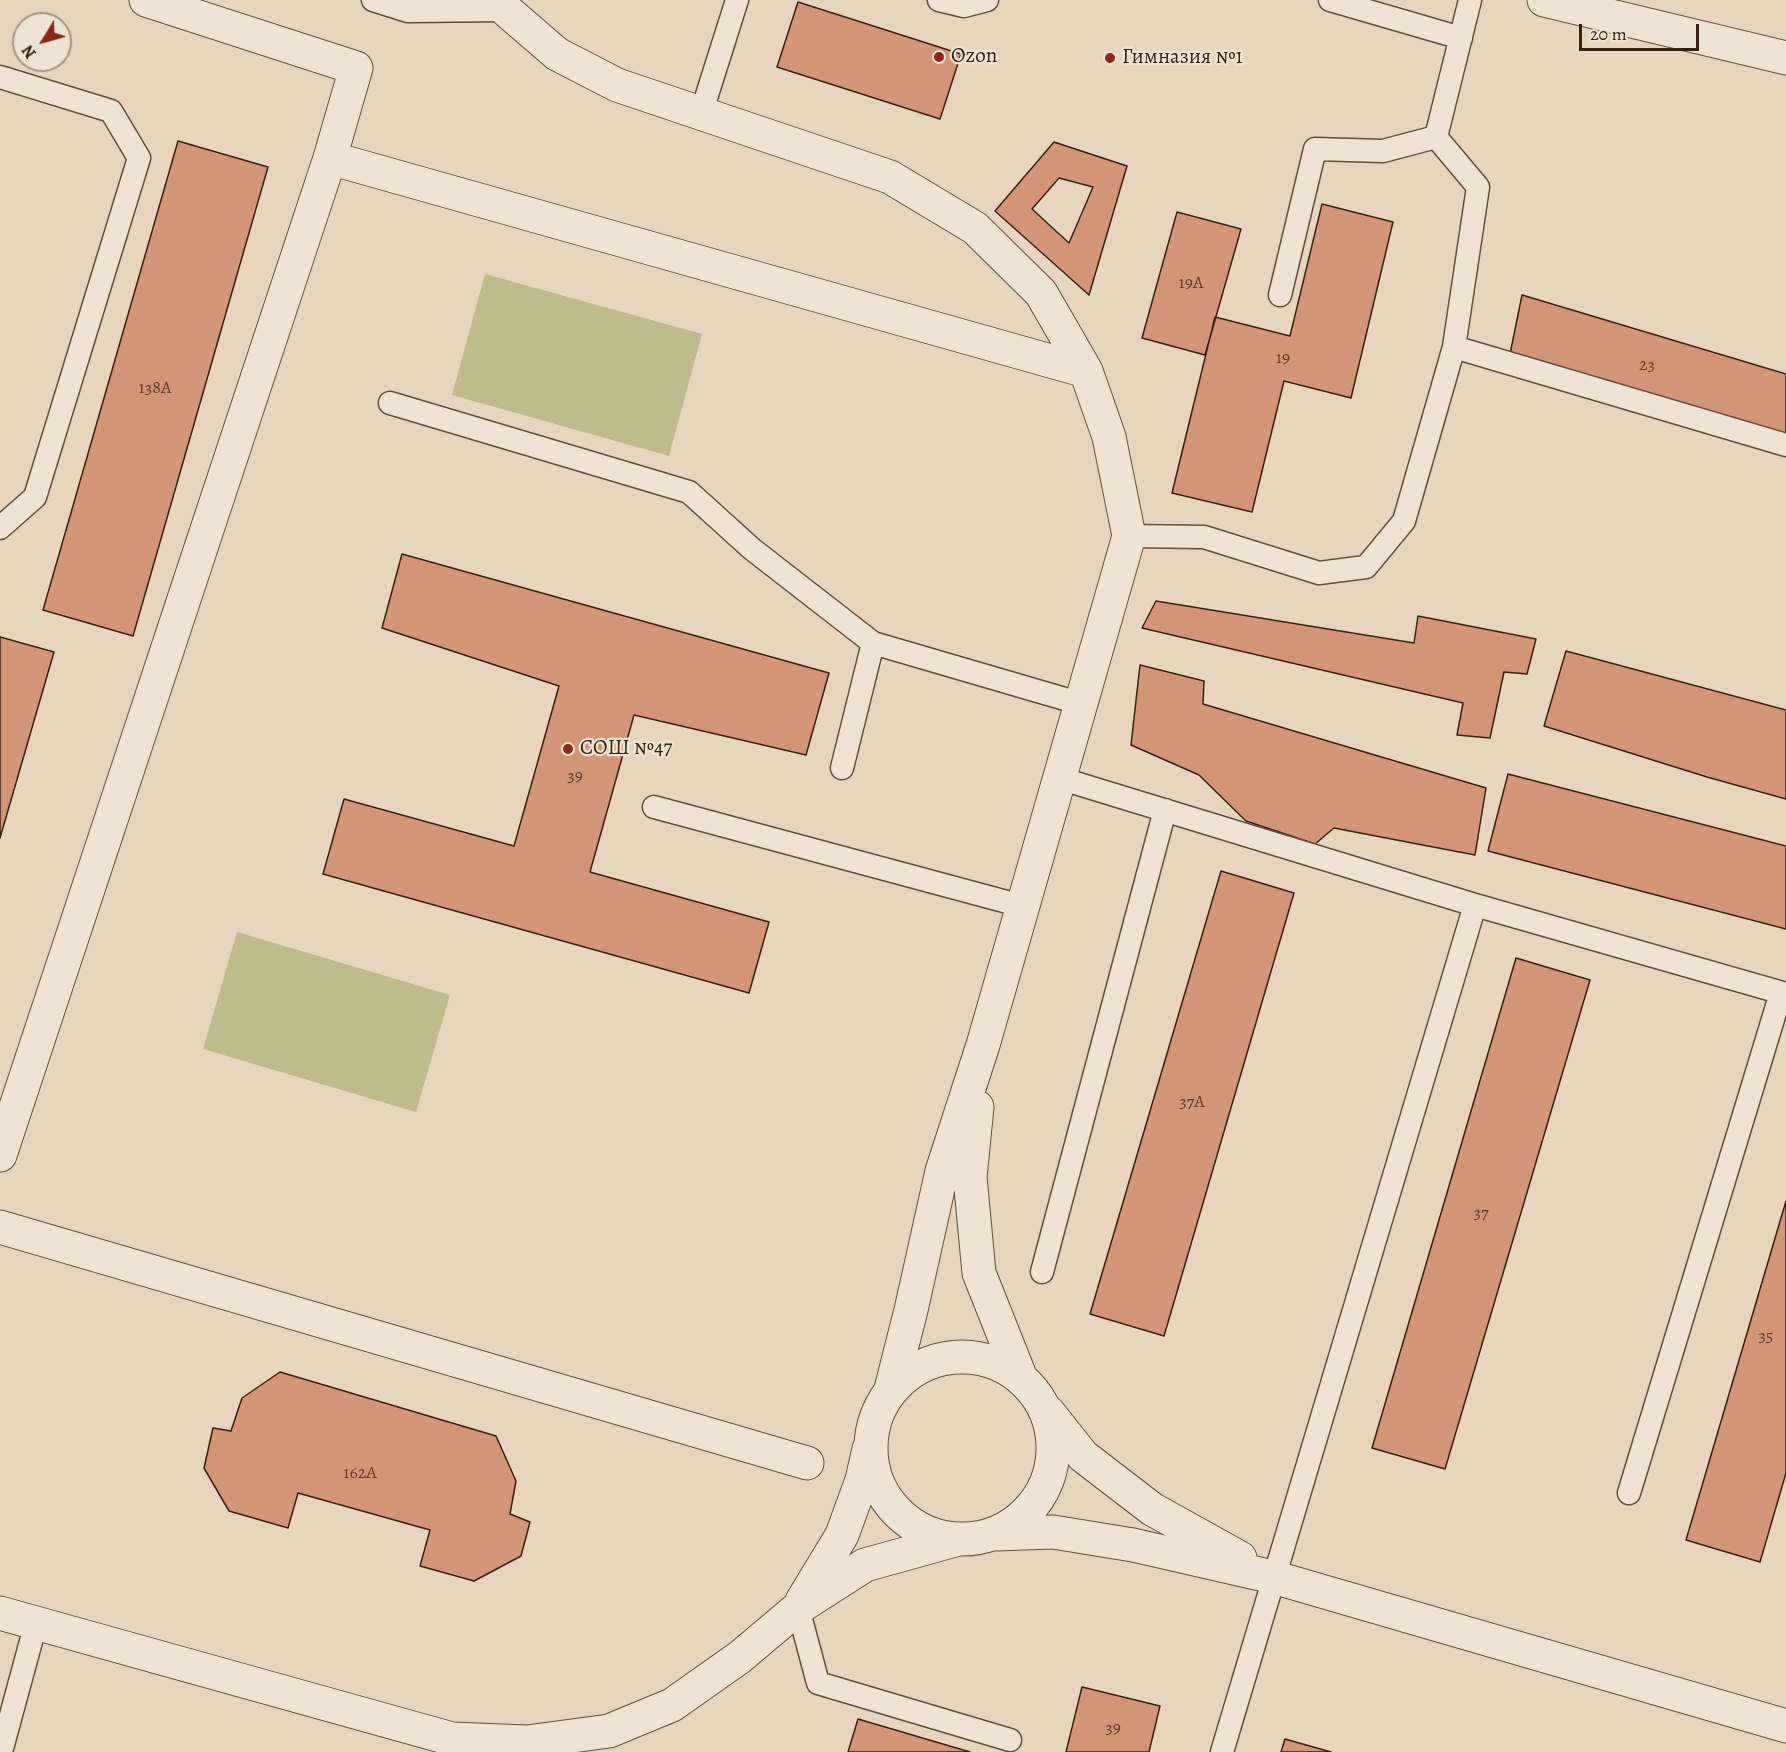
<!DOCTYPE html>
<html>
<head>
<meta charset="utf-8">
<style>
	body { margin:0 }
	#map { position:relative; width:1786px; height:1752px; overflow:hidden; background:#e7d6bd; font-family:Alegreya,serif }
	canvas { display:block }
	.north { position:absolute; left:12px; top:12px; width:60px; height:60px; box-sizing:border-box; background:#efe4d4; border:2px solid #a69686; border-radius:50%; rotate:233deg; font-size:16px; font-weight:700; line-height:24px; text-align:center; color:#392111 }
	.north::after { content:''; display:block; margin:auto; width:21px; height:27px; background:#8f2418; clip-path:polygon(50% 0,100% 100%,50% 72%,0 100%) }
	.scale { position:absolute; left:1579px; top:24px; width:120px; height:27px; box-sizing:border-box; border:3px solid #392111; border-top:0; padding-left:8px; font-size:18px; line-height:21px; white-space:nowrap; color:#392111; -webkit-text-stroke:4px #efe4d4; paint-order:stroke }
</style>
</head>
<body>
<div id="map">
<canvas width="1786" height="1752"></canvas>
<div class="north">N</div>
<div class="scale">20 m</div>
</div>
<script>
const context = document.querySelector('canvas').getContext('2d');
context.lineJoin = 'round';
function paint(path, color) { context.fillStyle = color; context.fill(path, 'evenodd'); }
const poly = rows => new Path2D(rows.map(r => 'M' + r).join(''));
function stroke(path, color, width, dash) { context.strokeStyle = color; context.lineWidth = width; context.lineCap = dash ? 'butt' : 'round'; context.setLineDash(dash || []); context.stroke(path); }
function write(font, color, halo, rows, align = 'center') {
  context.font = font + ' Alegreya,serif'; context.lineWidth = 4.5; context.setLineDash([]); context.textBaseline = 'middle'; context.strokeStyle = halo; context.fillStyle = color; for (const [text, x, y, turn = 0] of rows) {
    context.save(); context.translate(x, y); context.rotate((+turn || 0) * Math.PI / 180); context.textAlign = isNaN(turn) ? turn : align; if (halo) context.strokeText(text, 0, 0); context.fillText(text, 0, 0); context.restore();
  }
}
paint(poly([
	[485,274,702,334,669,456,452,395],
	[237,932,450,995,416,1112,203,1049]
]), '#bebb8c');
const building = poly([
	[798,2,961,54,940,119,777,67,798,2],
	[178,141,268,167,133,636,43,610,178,141],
	[1054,142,1127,166,1089,295,995,211,1054,142],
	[1059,178,1093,187,1069,243,1032,209,1059,178],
	[1322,204,1393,222,1351,398,1284,381,1252,512,1172,493,1215,317,1290,336,1322,204],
	[1177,212,1241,229,1205,355,1142,338,1177,212],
	[1522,295,1786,374,1786,443,1509,359,1522,295],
	[402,554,829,673,806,755,634,715,590,872,769,922,749,993,323,874,344,799,514,846,559,686,382,628,402,554],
	[1156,601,1414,643,1418,616,1536,639,1527,674,1504,672,1490,738,1457,735,1463,703,1142,628,1156,601],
	[0,637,54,652,0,838,0,637],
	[1566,651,1786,710,1786,799,1707,777,1544,726,1566,651],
	[1140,665,1204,681,1203,704,1486,788,1475,855,1334,828,1315,844,1246,821,1199,775,1131,745,1140,665],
	[1508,774,1786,846,1786,929,1488,851,1508,774],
	[1221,871,1294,893,1164,1336,1090,1314,1221,871],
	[1516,958,1590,980,1445,1469,1372,1448,1516,958],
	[1786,1201,1786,1473,1760,1562,1686,1540,1786,1201],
	[280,1372,496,1436,516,1481,510,1514,530,1522,521,1556,474,1581,420,1566,430,1530,298,1493,288,1528,229,1511,204,1468,213,1428,231,1431,242,1398,280,1372],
	[1082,1687,1160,1706,1149,1752,1066,1752,1082,1687],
	[858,1719,970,1752,848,1752,858,1719],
	[1285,1739,1331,1752,1281,1752,1285,1739]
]);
paint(building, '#d39578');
stroke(building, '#392111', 1.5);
const lane = poly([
	[373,0,408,11,506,10],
	[939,0,964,6,987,0],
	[1330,0,1461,38],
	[0,77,111,111,139,158,35,497,0,528],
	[701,114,737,0],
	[1280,295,1315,149,1383,151,1436,137],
	[1454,347,1786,445],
	[390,403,689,492,752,549,873,643],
	[1129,536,1204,537,1319,573,1366,567,1404,521,1454,347,1478,187,1436,137,1470,0],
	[842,768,873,643,1082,704],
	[1059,778,1475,905,1786,994],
	[654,807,1022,906],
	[1042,1272,1165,810],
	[1629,1493,1781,993],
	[798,1608,818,1683,1010,1740],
	[1,1752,36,1623],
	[1222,1752,1475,905]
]);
const street = poly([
	[501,0,506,10,557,54,617,85,890,177,975,228,1041,293,1086,371,1109,437,1129,536,983,1045,942,1171,911,1310,891,1389],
	[1544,0,1786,58],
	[330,158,1086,371],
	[977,1107,970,1177,979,1273,1020,1376],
	[0,1155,330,158,356,68,146,0],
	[0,1227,807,1463],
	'871 1448a91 91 0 1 1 182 0a91 91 0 1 1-182 0Z',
	[1049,1413,1083,1456,1152,1509,1240,1558],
	[996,1534,1053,1532,1133,1545,1273,1577,1786,1726],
	[802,1601,842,1535,862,1480,869,1449],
	[0,1613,452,1739,527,1742,609,1731,672,1705,740,1657,798,1608,865,1565,955,1540]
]);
stroke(lane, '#644e3c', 25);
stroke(street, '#644e3c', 35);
stroke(lane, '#efe4d4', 22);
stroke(street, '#efe4d4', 33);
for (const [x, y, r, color] of [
	[939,57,6,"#8f2418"],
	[1110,58,6,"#8f2418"],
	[568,749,6,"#8f2418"]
]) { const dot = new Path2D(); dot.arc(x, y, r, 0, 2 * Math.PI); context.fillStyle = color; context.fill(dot); stroke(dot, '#efe4d4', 2); }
write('18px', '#603e2b', null, [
	["19А",1191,284],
	["19",1283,359],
	["23",1647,366],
	["138А",155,389],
	["39",575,777],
	["37А",1192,1103],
	["37",1481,1214],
	["35",1766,1337],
	["162А",360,1474],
	["39",1113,1729]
]);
write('21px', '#392111', '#efe4d4', [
	["Ozon",951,57],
	["Гимназия №1",1122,58],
	["СОШ №47",580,749]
], 'left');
</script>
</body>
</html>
